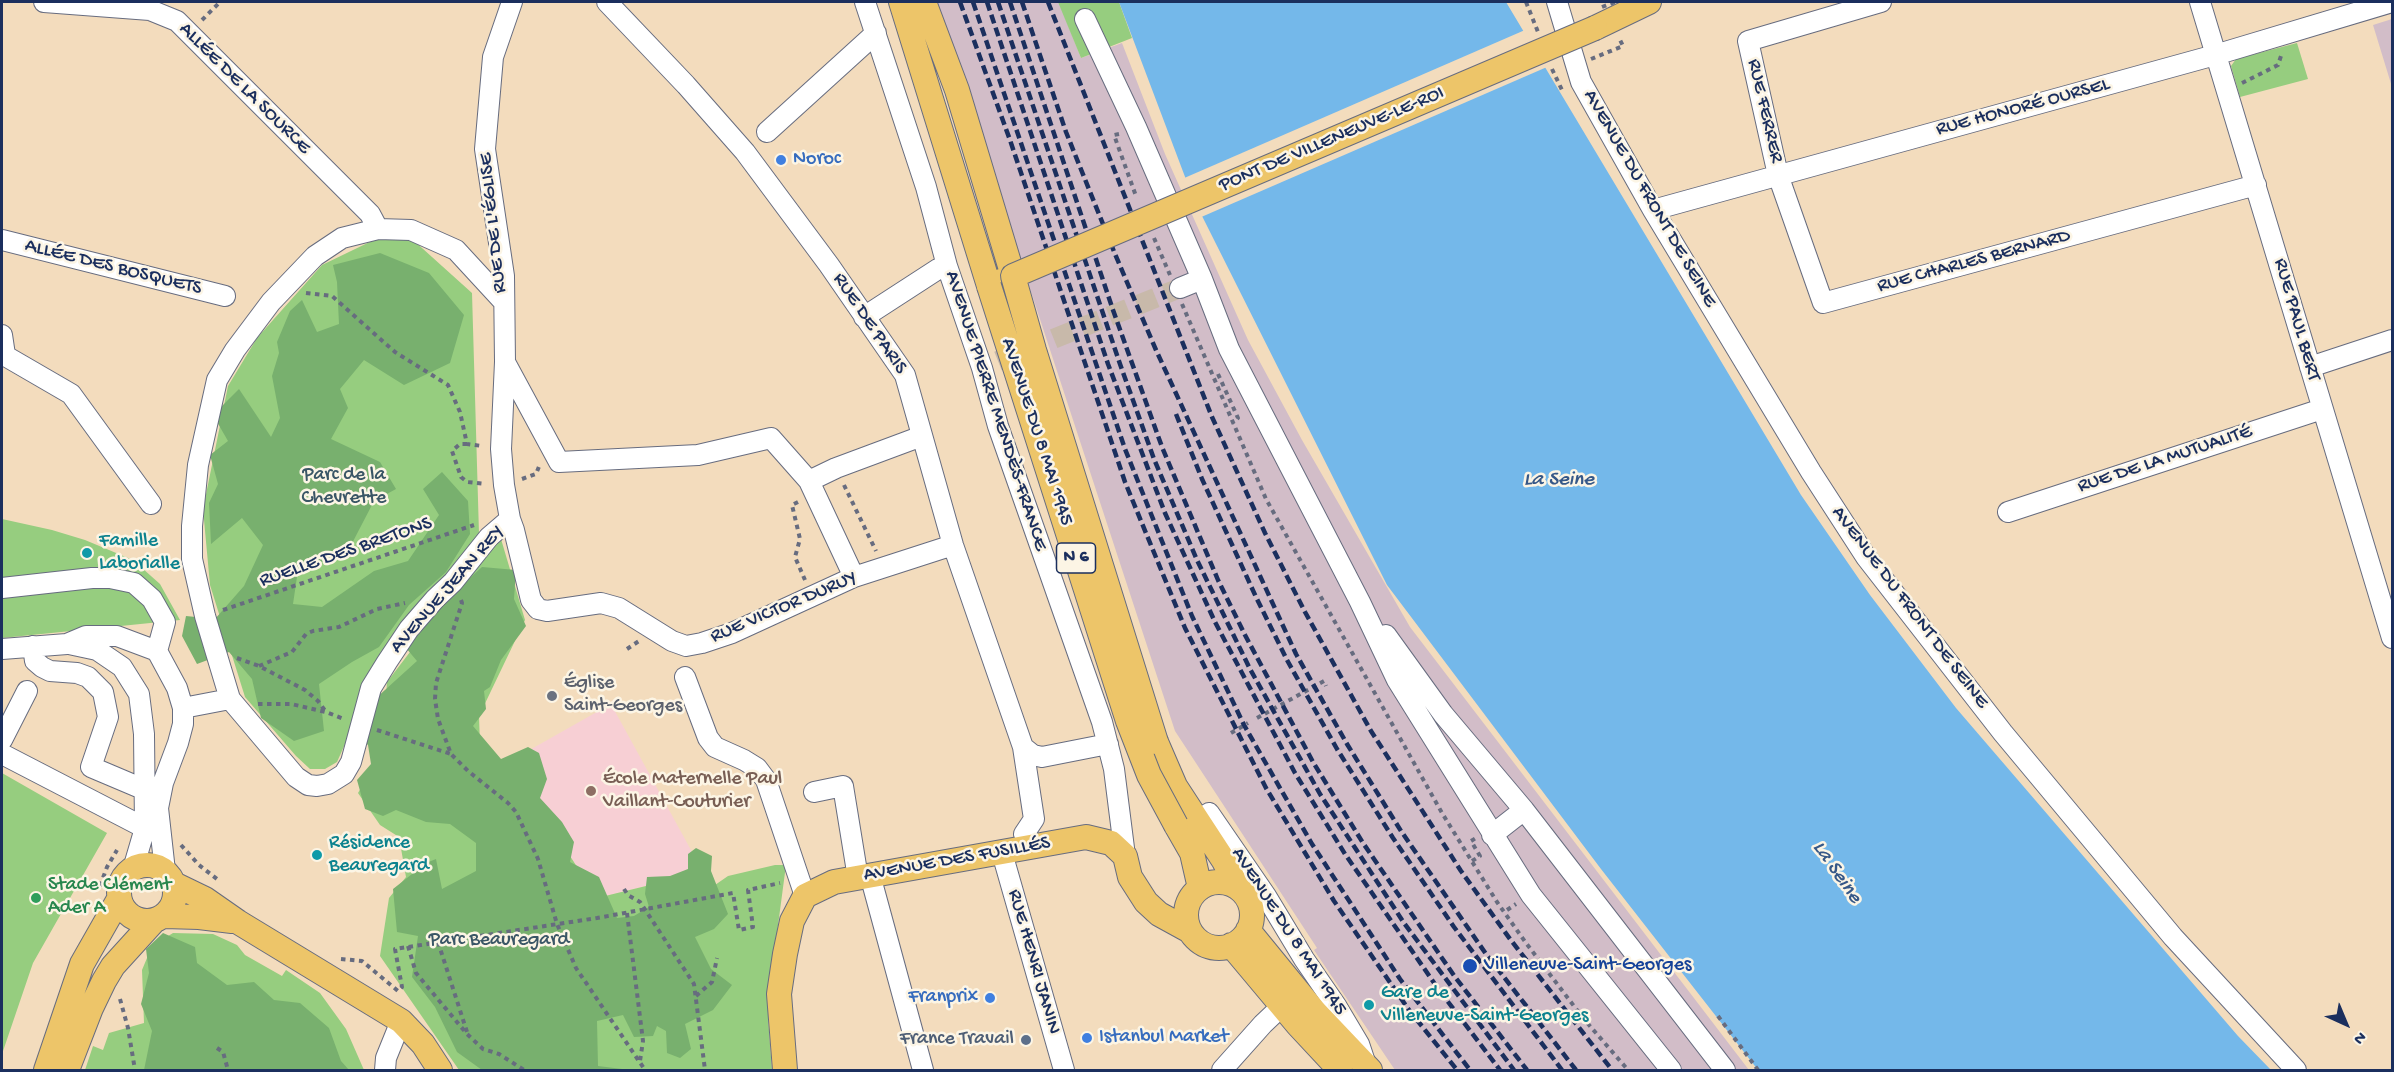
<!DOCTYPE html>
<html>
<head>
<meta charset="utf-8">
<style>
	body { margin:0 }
	#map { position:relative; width:2394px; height:1072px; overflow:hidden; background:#f3dcbd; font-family:"Gochi Hand",sans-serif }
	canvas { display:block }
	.frame { position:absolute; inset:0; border:3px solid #1b2f5e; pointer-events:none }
	.north { position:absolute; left:2316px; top:994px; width:60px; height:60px; -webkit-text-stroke:4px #fcf5e5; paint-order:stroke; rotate:136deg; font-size:16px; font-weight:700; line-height:24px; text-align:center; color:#1b2f5e }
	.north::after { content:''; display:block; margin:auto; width:21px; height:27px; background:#1b2f5e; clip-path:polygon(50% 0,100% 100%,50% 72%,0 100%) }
</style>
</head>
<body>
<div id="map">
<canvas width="2394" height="1072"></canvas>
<div class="frame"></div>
<div class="north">N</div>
</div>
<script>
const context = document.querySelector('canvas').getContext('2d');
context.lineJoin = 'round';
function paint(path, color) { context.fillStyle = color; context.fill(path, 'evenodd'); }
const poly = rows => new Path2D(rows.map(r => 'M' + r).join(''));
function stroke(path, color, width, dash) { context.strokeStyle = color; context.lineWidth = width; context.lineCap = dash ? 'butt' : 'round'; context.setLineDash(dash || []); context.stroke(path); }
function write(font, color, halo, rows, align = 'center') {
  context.font = font + ' "Gochi Hand",sans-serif'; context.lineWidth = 5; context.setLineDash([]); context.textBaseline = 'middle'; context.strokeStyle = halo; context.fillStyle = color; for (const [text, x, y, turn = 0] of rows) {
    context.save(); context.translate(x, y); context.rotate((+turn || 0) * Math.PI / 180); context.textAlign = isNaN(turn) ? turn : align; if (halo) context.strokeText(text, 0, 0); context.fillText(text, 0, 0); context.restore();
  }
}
paint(poly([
	[611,704,703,872,597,898,545,817,503,765]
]), '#f7cfd4');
paint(poly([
	[936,2,1059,2,1081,58,1122,43,1165,154,1248,340,1302,440,1410,627,1749,1070,1395,1070,1314,950,1317,948,1175,731],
	[2392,19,2392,87,2373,25]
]), '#d2bdc8');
paint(poly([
	[1058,2,1119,2,1132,38,1081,58],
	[2297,43,2308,79,2240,97,2231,66,2236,59],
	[380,237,412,239,472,293,479,534,349,735,337,762,325,769,310,769,296,756,245,697,210,585,203,509,228,386,257,338,322,265],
	[2,519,52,530,85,540,133,560,160,584,180,620,2,638],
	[501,539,525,620,479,716,480,745,545,817,597,898,703,872,715,885,728,876,775,865,786,865,775,948,768,1018,772,1070,459,1070,380,956,389,898,406,877,399,837,380,825,358,793,382,752,387,682,456,592],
	[2,773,107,833,33,963,2,1054],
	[173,933,213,934,237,945,245,955,282,976,286,970,320,993,346,1029,364,1070,85,1070,93,1046,103,1050,109,1033,144,1023,142,970,152,946]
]), '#96cd7f');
paint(poly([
	[380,253,429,273,464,315,450,363,404,385,364,360,340,389,348,408,331,439,380,462,396,489,374,501,347,553,298,570,293,604,322,607,374,571,408,561,439,515,423,489,442,472,468,501,470,534,446,572,409,605,379,647,352,662,319,684,324,731,294,741,261,718,252,679,229,652,197,664,182,636,186,616,215,619,244,586,263,545,242,518,211,544,209,503,218,484,210,455,228,441,213,415,239,389,271,437,280,418,272,376,279,353,277,342,290,311,302,300,317,332,339,324,337,282,333,265],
	[482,567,516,570,514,599,526,626,501,660,490,687,484,691,486,709,473,726,501,759,528,747,539,753,547,779,540,798,562,822,574,842,570,862,599,877,617,918,634,916,649,907,645,894,647,877,670,876,688,869,688,854,696,848,712,856,711,871,728,914,714,929,695,937,711,969,732,985,713,1010,685,1024,691,1049,680,1058,667,1053,666,1031,657,1026,653,1036,634,1037,623,1015,597,1021,598,1066,630,1070,482,1070,457,1052,435,1007,412,977,418,936,397,932,393,889,426,863,436,859,442,889,476,871,476,843,450,824,426,822,396,810,383,816,365,809,357,780,371,764,368,745,354,731,375,699,417,661,406,648,440,605],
	[163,933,195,947,197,963,227,985,254,982,274,1000,300,1003,329,1028,341,1061,349,1070,144,1070,152,1031,141,1004,149,973,146,949]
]), '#78b06e');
paint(poly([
	[1119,2,1506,2,1801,495,1870,595,1956,708,2238,1036,2271,1070,1758,1070,1601,869,1387,585,1193,198]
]), '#74b8ea');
paint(poly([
	[1525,30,1547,67,1199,218,1182,179]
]), '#f3dcbd');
stroke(poly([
	[998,361,1180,288]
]), '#c8b9aa', 20, [20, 10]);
const minor = poly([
	[44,2,150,10,177,21,370,214,378,229],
	[512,2,493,57,485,149,504,276,505,362,501,449,504,485,510,519,514,530,531,600,538,609,547,611,601,603,619,608,672,641,686,646,702,643,732,633,854,577,953,545],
	[607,2,686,85,745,152,829,265,905,375,953,545,1023,747,1034,819,1024,834],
	[865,2,926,187,947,266,982,368,998,426,1102,722,1114,769,1125,856],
	[1557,2,1581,82,1653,210,1811,472,1866,557,2003,733,2173,937,2296,1070],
	[1881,2,1748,41,1778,175,1823,303,2256,185],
	[2200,2,2392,638],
	[1085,19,1136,127,1202,279,1229,349,1360,602,1397,680,1531,895,1671,1070],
	[767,132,876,33],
	[1653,210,2215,55,2392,2],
	[2,240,225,296],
	[1180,288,1202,279],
	[503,301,456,250,411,230,378,229,342,238,315,256,271,302,235,350,217,380,198,465,192,526,192,559,205,616,230,699,296,777,308,785,317,786,328,784,344,774,351,762,371,688,387,662,409,629,435,599,453,582,489,537,510,519],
	[864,317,938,269,947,266],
	[2,335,5,355],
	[2,354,71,394,151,504],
	[506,364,559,462,698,455,771,438,809,481,836,468,922,436],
	[2310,367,2392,340],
	[809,481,854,577],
	[2008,512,2322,409],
	[2,588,92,578,110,578,134,583,152,599,165,622,157,651],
	[1386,635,1443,714,1524,810],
	[69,644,97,650,122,667,139,694,144,734,145,828,133,869],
	[33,646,35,661,42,667,50,671,77,673,88,677,103,692,108,717,91,767,143,789],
	[2,649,67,644,86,636,117,636,157,651,177,688,183,708,183,724,178,743,163,783,158,808,165,871],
	[685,677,708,738,715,747,744,760,757,768,766,780,805,896],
	[183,708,230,699],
	[2,740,27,691],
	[1023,747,1033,755,1042,757,1108,744],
	[2,754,145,828],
	[814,792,843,786,858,878],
	[1197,822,1209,813,1266,896,1304,959,1337,1007,1359,1044,1364,1059],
	[1492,835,1524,810,1725,1070],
	[1002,853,1064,1070],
	[870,875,923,1070],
	[1251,908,1266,896],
	[385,1070,386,1058,401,1021],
	[1222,1070,1263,1024,1282,1006]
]);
const major = poly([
	[901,2,989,286,1013,276,957,90,924,2],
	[1595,28,1649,2],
	[1156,742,1175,786,1224,861,1238,888],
	[1176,825,1192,853,1200,888],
	'119 893a28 28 0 1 1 56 0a28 28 0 1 1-56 0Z',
	'1186 915a33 33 0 1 1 66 0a33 33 0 1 1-66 0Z',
	[174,884,205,899,238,922,401,1021,423,1044,440,1070],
	[164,916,199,917,232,921],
	[1248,930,1315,1012,1370,1070],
	[1231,945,1298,1025,1340,1070],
	[46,1070,82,964,119,899],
	[67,1070,91,1008,104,981,113,966,153,922],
	[785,1070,779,994,785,954,792,921,805,896,834,882,1086,837,1111,843,1125,856,1130,877,1146,902,1159,914,1190,931]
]);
stroke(minor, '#676c7f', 22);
stroke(major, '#676c7f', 26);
stroke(poly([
	[1526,2,1538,32],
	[202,20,220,2],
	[1591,59,1623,46,1620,40,1618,41],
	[1552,69,1562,90],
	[2242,83,2278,65,2281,56],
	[1119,134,1114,135,1136,196],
	[1154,238,1170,275],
	[306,293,332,296,395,352,448,385,460,412,467,444,482,446],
	[1182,304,1266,499,1442,813,1497,902,1526,943,1583,1018,1628,1070],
	[1218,374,1238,418,1232,423],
	[467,444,460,444,452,451,461,477,467,482,485,484],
	[522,479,536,474,540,464],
	[844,485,876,551],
	[798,502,792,505,800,539,795,557,805,580],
	[461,600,462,603,436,683,435,699,438,719,451,754,468,771,508,803,516,812,538,859,557,924,576,968,645,1070],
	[223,610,474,525],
	[627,649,639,641],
	[237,658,259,666,305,690,318,701,326,712],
	[259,666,292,652,306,634,313,631,339,627,377,609,405,603],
	[258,704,291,704,326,712,344,719],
	[1257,718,1324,681,1326,686],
	[377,730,451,754],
	[1231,733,1248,723],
	[181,845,199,865,217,879],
	[1472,861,1480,856,1471,841,1476,838],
	[100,886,107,867,117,850],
	[624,889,628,895,640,902,694,984,705,1070],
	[1507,910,1516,904],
	[627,913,643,1041,640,1061],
	[438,942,467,1032],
	[408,946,416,973,467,1034,483,1049,499,1054,524,1070],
	[341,959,362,961,398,991,402,987,395,949,597,918,733,893,739,930,753,927,748,890,780,883],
	[696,996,712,982,717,958],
	[120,999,128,1028,135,1070],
	[1718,1016,1758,1070],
	[217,1048,223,1052,228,1070],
	[1402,1069,1402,1070]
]), '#676c7f', 4, [4.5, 4.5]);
stroke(minor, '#fff', 20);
stroke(major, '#edc569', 24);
stroke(poly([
	[960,2,1010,140,1125,482,1185,628,1266,788,1334,901,1409,1010,1457,1070],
	[973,2,1125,449,1192,616,1244,725,1312,844,1400,979,1470,1070],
	[987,2,1108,364,1165,513,1215,622,1295,773,1345,854,1439,990,1500,1070],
	[998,2,1120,364,1154,459,1197,560,1250,669,1320,794,1404,923,1514,1070],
	[1010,2,1113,310,1162,447,1218,580,1245,635,1313,762,1363,843,1455,977,1527,1070],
	[1022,2,1066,132,1115,254,1156,350,1296,654,1347,744,1401,831,1486,954,1576,1070],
	[1048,2,1212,417,1265,533,1305,612,1371,731,1461,871,1510,939,1612,1070],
	[1176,414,1202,479,1256,597,1287,660,1337,749,1393,838,1454,927,1562,1070]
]), '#1b2f5e', 4.5, [9, 4.5]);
const majorBridge = poly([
	[989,286,1128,721,1149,775,1176,825],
	[1156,742,1034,350,1013,276,1595,28]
]);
stroke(majorBridge, '#676c7f', 26, []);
stroke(poly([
	[1602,7,1615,2]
]), '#676c7f', 4, [4.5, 4.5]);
stroke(majorBridge, '#edc569', 24);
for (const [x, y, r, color] of [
	[781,160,6,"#3f7fe0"],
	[87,553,6,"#0f9aa8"],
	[552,696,6,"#6b7280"],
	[591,791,6,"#8d6e63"],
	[317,855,6,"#0f9aa8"],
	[36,898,6,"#2e9e5b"],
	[1470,966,8,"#1a4fb4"],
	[990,998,6,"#3f7fe0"],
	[1369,1005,6,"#0f9aa8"],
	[1087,1038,6,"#3f7fe0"],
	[1026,1040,6,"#5c6f8a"]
]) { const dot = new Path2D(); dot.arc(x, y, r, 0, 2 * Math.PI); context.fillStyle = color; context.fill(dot); stroke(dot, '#fcf5e5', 2); }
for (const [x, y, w] of [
	[1076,558,39]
]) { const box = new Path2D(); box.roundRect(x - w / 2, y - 15, w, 30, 4.5); context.fillStyle = '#fcf5e5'; context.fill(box); stroke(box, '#1b2f5e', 1.5); }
write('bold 18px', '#1b2f5e', null, [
	["N 6",1076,558]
]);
write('20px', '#1b2f5e', '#fcf5e5', [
	["ALLÉE DE LA SOURCE",244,89,45],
	["RUE HONORÉ OURSEL",2023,108,-15],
	["RUE FERRER",1764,111,77],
	["PONT DE VILLENEUVE-LE-ROI",1332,140,-23],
	["AVENUE DU FRONT DE SEINE",1649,199,60],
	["RUE DE L'ÉGLISE",494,223,-96],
	["RUE CHARLES BERNARD",1974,262,-15],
	["ALLÉE DES BOSQUETS",113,268,14],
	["RUE PAUL BERT",2296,320,74],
	["RUE DE PARIS",869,324,56],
	["AVENUE PIERRE MENDÈS-FRANCE",995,411,72],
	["AVENUE DU 8 MAI 1945",1036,432,72],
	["RUE DE LA MUTUALITÉ",2165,460,-18],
	["RUELLE DES BRETONS",346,553,-19],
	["AVENUE JEAN REY",448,590,-49],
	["RUE VICTOR DURUY",784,608,-23],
	["AVENUE DU FRONT DE SEINE",1909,608,53],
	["AVENUE DES FUSILLÉS",957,860,-10],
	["AVENUE DU 8 MAI 1945",1288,932,57],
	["RUE HENRI JANIN",1033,962,74]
]);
write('20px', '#366cbe', '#fcf5e5', [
	["Noroc",793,160],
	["Franprix",978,998,"right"],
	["Istanbul Market",1099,1038]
], 'left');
write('20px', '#3a5666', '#fcf5e5', [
	["Parc de la",344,476],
	["Chevrette",344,499],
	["Parc Beauregard",499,941]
]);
write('20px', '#0d838f', '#fcf5e5', [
	["Famille",99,542],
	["Laborialle",99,565],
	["Résidence",329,844],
	["Beauregard",329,867],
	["Gare de",1381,994],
	["Villeneuve-Saint-Georges",1381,1017]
], 'left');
write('20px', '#5b616d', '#fcf5e5', [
	["Église",564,684],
	["Saint-Georges",564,707]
], 'left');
write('20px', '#785e54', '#fcf5e5', [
	["École Maternelle Paul",603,780],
	["Vaillant-Couturier",603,803]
], 'left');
write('20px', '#27864d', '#fcf5e5', [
	["Stade Clément",48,886],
	["Ader A",48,909]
], 'left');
write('20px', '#164399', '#fcf5e5', [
	["Villeneuve-Saint-Georges",1484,966]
], 'left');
write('20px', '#4e5e75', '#fcf5e5', [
	["France Travail",1014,1040]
], 'right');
write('italic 21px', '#365888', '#fcf5e5', [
	["La Seine",1559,481],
	["La Seine",1836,873,55]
]);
</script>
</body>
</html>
